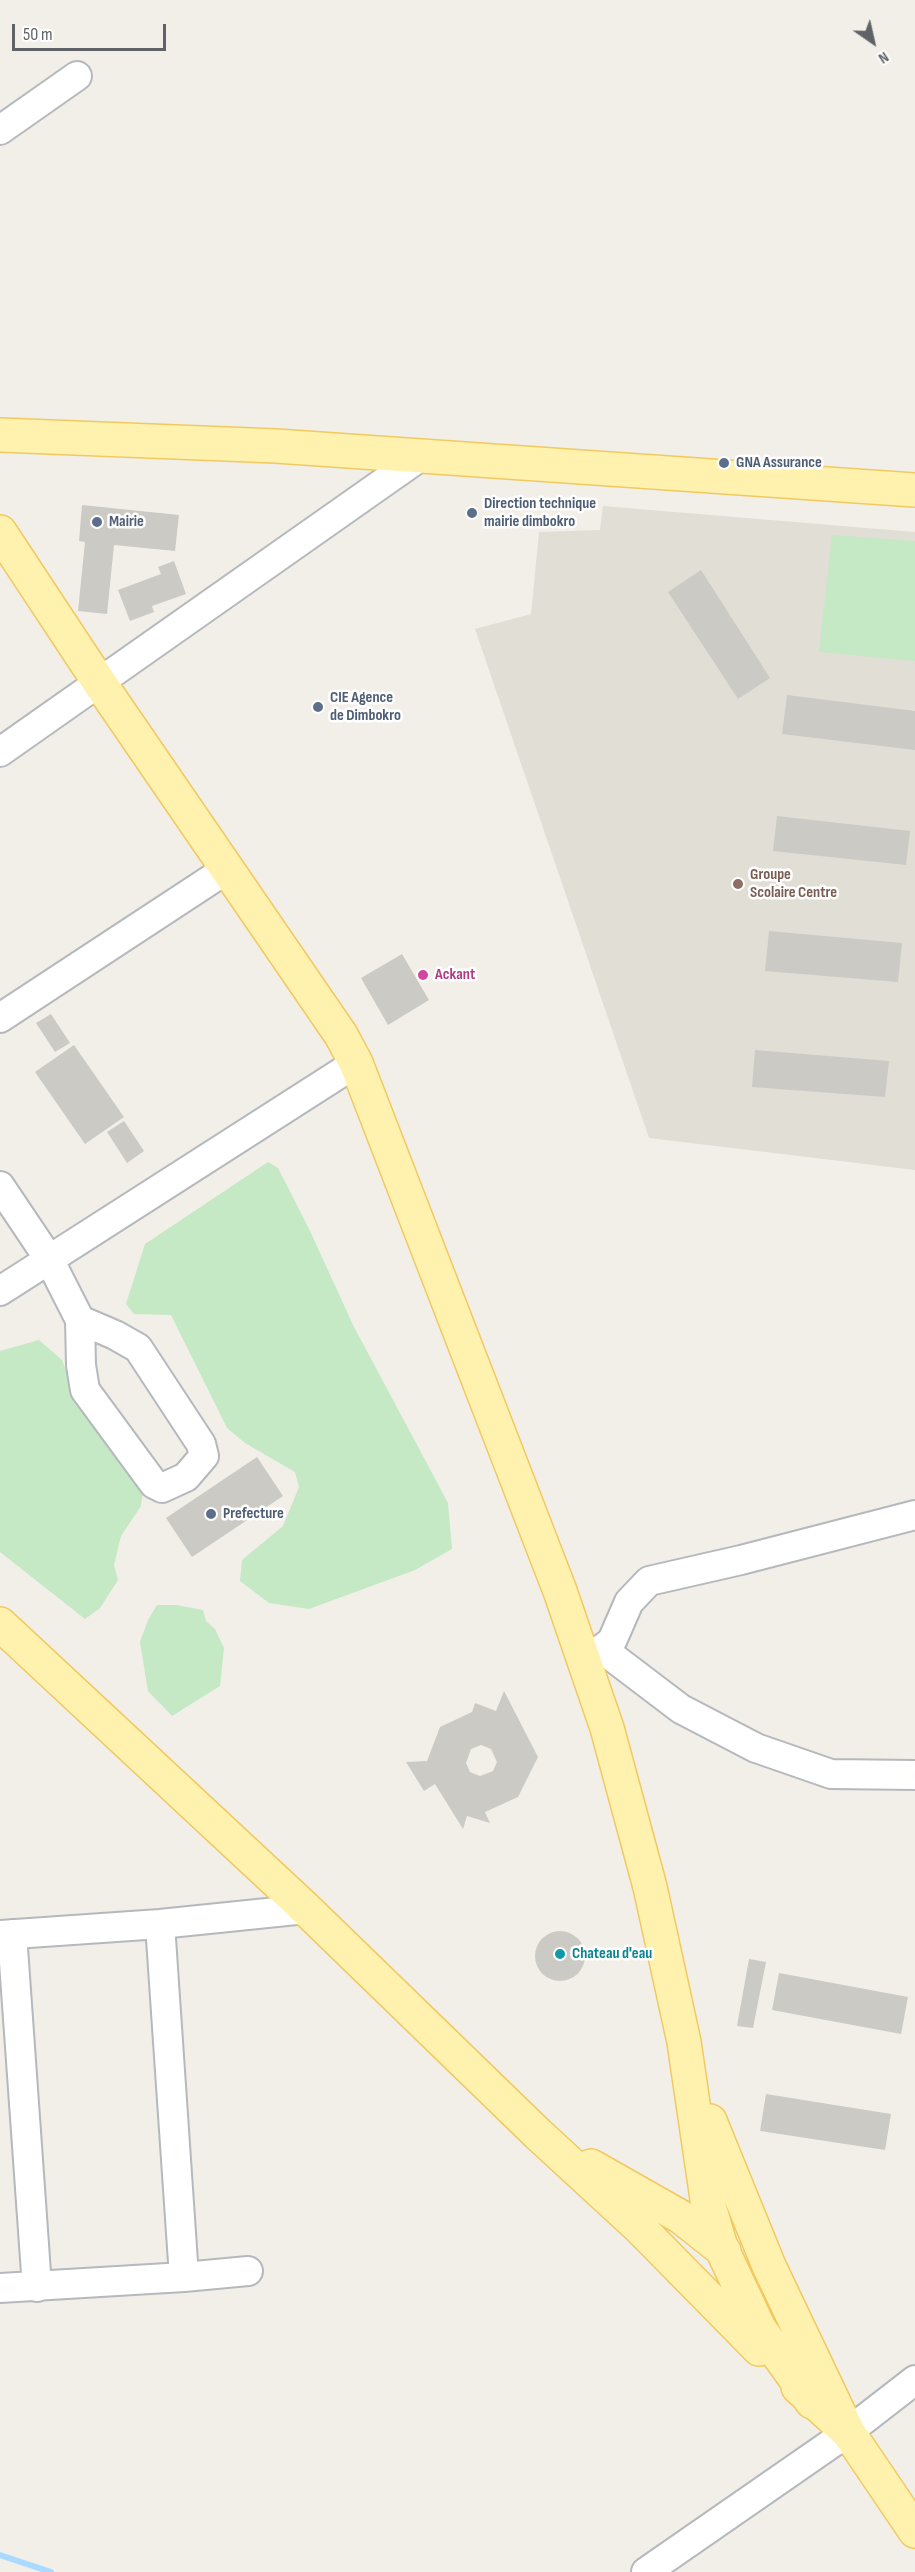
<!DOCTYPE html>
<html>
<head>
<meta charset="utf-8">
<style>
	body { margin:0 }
	#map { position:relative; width:915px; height:2572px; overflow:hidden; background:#f1efe8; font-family:"Sofia Sans Condensed",sans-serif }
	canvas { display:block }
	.north { position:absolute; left:843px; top:12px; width:60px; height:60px; -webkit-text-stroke:4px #fff; paint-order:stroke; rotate:146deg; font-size:16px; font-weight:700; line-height:24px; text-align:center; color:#5f6368 }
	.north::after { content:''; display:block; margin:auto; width:21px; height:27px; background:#5f6368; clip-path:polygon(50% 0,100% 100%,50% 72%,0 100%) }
	.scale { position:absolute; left:12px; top:24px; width:154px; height:27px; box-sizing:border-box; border:3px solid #5f6368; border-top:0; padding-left:8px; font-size:18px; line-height:21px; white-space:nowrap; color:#5f6368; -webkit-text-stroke:4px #fff; paint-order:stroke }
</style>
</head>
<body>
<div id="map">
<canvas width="915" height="2572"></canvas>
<div class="north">N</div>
<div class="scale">50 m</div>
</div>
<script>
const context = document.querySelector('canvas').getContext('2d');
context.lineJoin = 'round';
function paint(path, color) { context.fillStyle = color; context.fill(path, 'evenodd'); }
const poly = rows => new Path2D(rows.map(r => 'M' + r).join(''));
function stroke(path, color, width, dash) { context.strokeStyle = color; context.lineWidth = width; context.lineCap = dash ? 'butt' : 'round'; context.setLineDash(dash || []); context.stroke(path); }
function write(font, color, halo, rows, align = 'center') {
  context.font = font + ' "Sofia Sans Condensed",sans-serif'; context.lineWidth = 5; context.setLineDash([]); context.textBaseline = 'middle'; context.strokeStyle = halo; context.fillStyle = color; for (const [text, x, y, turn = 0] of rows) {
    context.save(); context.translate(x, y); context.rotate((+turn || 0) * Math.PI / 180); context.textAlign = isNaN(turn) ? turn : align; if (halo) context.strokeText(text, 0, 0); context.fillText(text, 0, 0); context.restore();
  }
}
paint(poly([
	[603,506,915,532,915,1170,649,1138,475,629,531,614,539,532,600,530]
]), '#e1ded6');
paint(poly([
	[832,535,915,541,915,661,819,652],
	[268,1162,278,1168,310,1231,353,1325,448,1503,452,1549,415,1570,309,1609,269,1603,240,1581,242,1560,283,1526,299,1487,295,1472,245,1443,227,1428,171,1315,134,1314,126,1304,145,1244],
	[39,1340,62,1360,70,1382,144,1482,141,1506,121,1536,114,1565,118,1580,100,1608,85,1619,0,1552,0,1351],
	[157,1605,176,1605,203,1610,206,1621,215,1629,224,1648,220,1686,172,1716,148,1691,140,1642,148,1620]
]), '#c5e8c5');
stroke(poly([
	[0,2555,51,2572]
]), '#aadaff', 6);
paint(poly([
	[82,505,179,515,175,551,114,545,107,614,78,611,85,542,79,541],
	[174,561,186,594,152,606,154,612,130,621,118,590,161,574,158,567],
	[701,570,770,678,738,699,668,592],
	[787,695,915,711,915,750,782,734],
	[777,816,910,831,906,865,773,851],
	[769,931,902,943,898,982,765,971],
	[402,954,429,1000,388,1025,361,978],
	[51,1014,70,1043,55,1052,36,1023],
	[74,1045,124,1117,85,1144,35,1072],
	[755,1050,889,1061,885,1097,752,1087],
	[124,1121,144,1151,127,1163,107,1132],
	[257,1457,283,1496,192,1557,166,1518],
	[504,1691,538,1757,518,1797,485,1812,490,1823,467,1816,463,1829,435,1784,424,1791,406,1762,427,1761,440,1727,472,1712,475,1703,496,1711],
	[481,1745,491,1749,497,1762,493,1771,480,1776,470,1772,466,1763,471,1749],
	'535 1956a25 25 0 1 1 50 0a25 25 0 1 1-50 0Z',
	[749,1959,766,1962,753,2028,737,2026],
	[779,1973,908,1997,901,2034,772,2010],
	[766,2094,891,2114,885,2150,760,2131]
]), '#cccac5');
const minor = poly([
	[0,130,77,76],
	[0,752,421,456],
	[0,1018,227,869],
	[0,1186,49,1259,80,1320,81,1365,85,1390,154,1484,162,1488,186,1477,204,1456,201,1444,138,1348,115,1335,80,1320],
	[0,1291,356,1063],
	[602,1649,681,1709,756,1748,831,1774,915,1775],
	[583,1656,602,1649,612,1641,629,1602,649,1581,741,1560,915,1515],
	[160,1924,184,2277],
	[12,1934,37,2287],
	[0,1935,160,1924,306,1909],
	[0,2288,184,2277,248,2271],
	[646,2572,848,2432,915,2380]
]);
const major = poly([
	[0,435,276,446,915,490],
	[0,532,99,682,341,1035,356,1063,560,1591,607,1728,650,1887,684,2042,707,2199,721,2247,759,2328,812,2402],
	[0,1624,306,1909,538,2134,638,2226,759,2349],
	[710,2121,769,2266,848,2432,915,2531],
	[591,2166,681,2217,724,2251],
	[798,2387,848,2432]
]);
stroke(minor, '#b5b8bc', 32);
stroke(major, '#f2c960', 36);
stroke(minor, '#fff', 28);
stroke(major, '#fff2af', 33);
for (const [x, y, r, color] of [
	[724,463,6,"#5c6f8a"],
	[472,513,6,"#5c6f8a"],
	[97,522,6,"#5c6f8a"],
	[318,707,6,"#5c6f8a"],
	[738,884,6,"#8d6e63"],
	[423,975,6,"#d1479c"],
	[211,1514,6,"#5c6f8a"],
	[560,1954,6,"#0f9aa8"]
]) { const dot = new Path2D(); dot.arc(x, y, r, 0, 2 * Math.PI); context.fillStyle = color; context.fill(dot); stroke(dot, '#fff', 2); }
write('bold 16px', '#4e5e75', '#fff', [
	["GNA Assurance",736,463],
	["Direction technique",484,504],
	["mairie dimbokro",484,522],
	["Mairie",109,522],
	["CIE Agence",330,698],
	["de Dimbokro",330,716],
	["Prefecture",223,1514]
], 'left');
write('bold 16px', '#785e54', '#fff', [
	["Groupe",750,875],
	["Scolaire Centre",750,893]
], 'left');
write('bold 16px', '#b23c85', '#fff', [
	["Ackant",435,975]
], 'left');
write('bold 16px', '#0d838f', '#fff', [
	["Chateau d'eau",572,1954]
], 'left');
</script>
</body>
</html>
